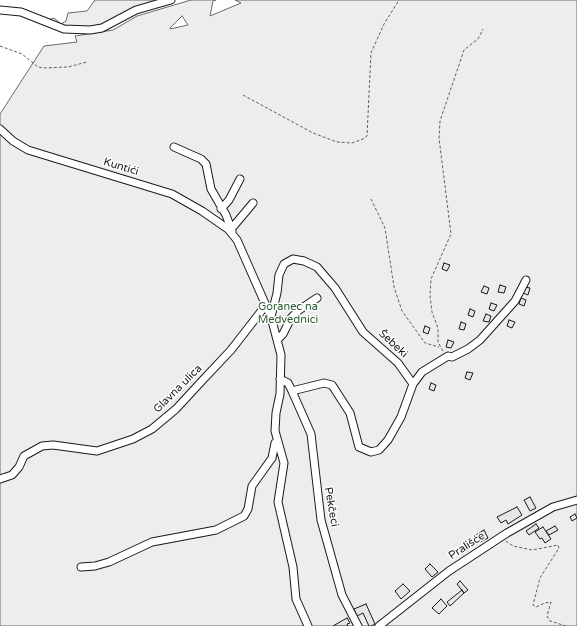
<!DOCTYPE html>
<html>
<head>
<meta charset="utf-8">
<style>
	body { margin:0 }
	canvas { display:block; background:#fff }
</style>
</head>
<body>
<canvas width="577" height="626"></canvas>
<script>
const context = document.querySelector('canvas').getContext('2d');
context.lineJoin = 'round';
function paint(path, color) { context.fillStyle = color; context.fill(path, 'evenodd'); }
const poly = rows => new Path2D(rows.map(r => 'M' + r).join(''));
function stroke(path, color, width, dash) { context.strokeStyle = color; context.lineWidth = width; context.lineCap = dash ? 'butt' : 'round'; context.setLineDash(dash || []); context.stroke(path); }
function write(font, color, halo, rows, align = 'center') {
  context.font = font + ' "Varela Round",sans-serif'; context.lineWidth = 3; context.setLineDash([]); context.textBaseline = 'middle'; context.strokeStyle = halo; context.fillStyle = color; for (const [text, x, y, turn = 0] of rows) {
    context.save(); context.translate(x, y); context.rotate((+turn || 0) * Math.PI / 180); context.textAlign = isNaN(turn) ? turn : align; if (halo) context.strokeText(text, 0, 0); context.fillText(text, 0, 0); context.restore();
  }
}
const built = poly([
	[95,0,168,0,103,27,78,29,45,21,54,18,61,24,66,21,68,13,87,11,95,0],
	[191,0,216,0,213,1,210,16,241,3,235,0,577,0,577,626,0,626,0,114,44,46,77,42,75,36,113,30,137,16,191,0],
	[182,16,188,25,170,29,170,28,182,16]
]);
paint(built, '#ededed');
stroke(built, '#6a6a6a', 1);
const building = poly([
	[444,263,450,265,447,271,442,269,444,263],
	[500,285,506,287,504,293,498,292,500,285],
	[484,286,489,288,487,294,481,292,484,286],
	[525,287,530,288,528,295,523,293,525,287],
	[521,298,526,300,524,306,519,304,521,298],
	[491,303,497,305,494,311,489,309,491,303],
	[470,309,475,311,473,317,468,315,470,309],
	[486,314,491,316,489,322,483,321,486,314],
	[509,320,515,322,512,328,507,326,509,320],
	[461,322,466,324,464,330,459,329,461,322],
	[425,326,430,328,428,334,423,332,425,326],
	[448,340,454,342,451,348,446,347,448,340],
	[467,372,473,373,470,380,465,378,467,372],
	[431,383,436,385,434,391,429,389,431,383],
	[530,497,536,508,530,511,524,500,530,497],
	[517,507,522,515,508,524,506,520,501,523,497,517,517,507],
	[575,514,577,518,572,521,570,517,575,514],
	[536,524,539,528,529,535,526,531,536,524],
	[555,526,558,530,549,535,546,531,555,526],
	[543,527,551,539,545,543,542,538,540,539,535,532,543,527],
	[484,530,488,538,480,542,476,535,484,530],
	[430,564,438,572,432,577,425,569,430,564],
	[460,581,468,590,464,593,457,584,460,581],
	[403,584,410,591,401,599,395,591,403,584],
	[462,590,464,593,450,606,447,602,462,590],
	[441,599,447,606,439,614,432,608,441,599],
	[366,604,375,624,371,626,369,626,363,613,357,616,354,609,366,604],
	[347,618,350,623,347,624,348,626,333,626,347,618]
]);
paint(building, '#e6e6e6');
stroke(building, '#1a1a1a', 1);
const minor = poly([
	[0,10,21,12,64,29,90,30,102,28,136,10,171,0],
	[0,129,13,141,28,150,172,194,202,211,228,229,237,240,271,317,281,355,280,394,276,413,275,431,284,463,278,502,293,567,296,599,308,626],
	[174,147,201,159,206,164,211,189,226,215,232,231],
	[221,209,229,200,240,179],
	[232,228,253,203],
	[271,317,277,293,279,275,284,264,293,259,304,261,317,267,335,288,363,332,398,363,413,384,422,372,448,356,452,357,468,349,480,340,515,301,526,280],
	[278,339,283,334,291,318,299,310,317,298],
	[280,379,288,383,292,391,311,434,321,520,342,595,358,626],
	[292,391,324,383,332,385,350,413,359,447,371,452,379,450,388,440,401,417,413,384],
	[0,479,12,475,19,467,24,456,42,446,53,445,97,451,133,439,152,429,176,409,200,383,231,350,266,305],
	[81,567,95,566,109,562,152,542,216,530,244,516,248,509,252,486,272,458,275,443,277,442],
	[379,626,449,571,507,533,553,507,577,500]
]);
stroke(minor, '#1a1a1a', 9);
stroke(poly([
	[0,46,22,54,38,67,43,68,68,67,87,62],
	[243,95,313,133,337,142,352,143,363,139,367,136,371,53,384,24,399,0],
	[371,199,385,228,394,287,402,311,425,343,439,347],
	[443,351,438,342,438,328,432,312,430,296,431,279,451,234,439,138,440,121,464,50,478,39,483,29],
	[506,541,513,546,532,550,558,545,559,548,540,578,533,605,536,607,545,603,551,602,547,616,550,621,566,626]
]), '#5f5f5f', 1, [3, 2]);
stroke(minor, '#fff', 7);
write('11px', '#1a1a1a', '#fff', [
	["Kuntići",121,167,17],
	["Šebeki",393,344,43],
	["Glavna ulica",178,389,-45],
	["Pekčeci",331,507,80],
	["Prališće",467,546,-33]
]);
write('11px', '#2b5a34', '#fff', [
	["Goranec na",288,307],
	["Medvednici",288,320]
]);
</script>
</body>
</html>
